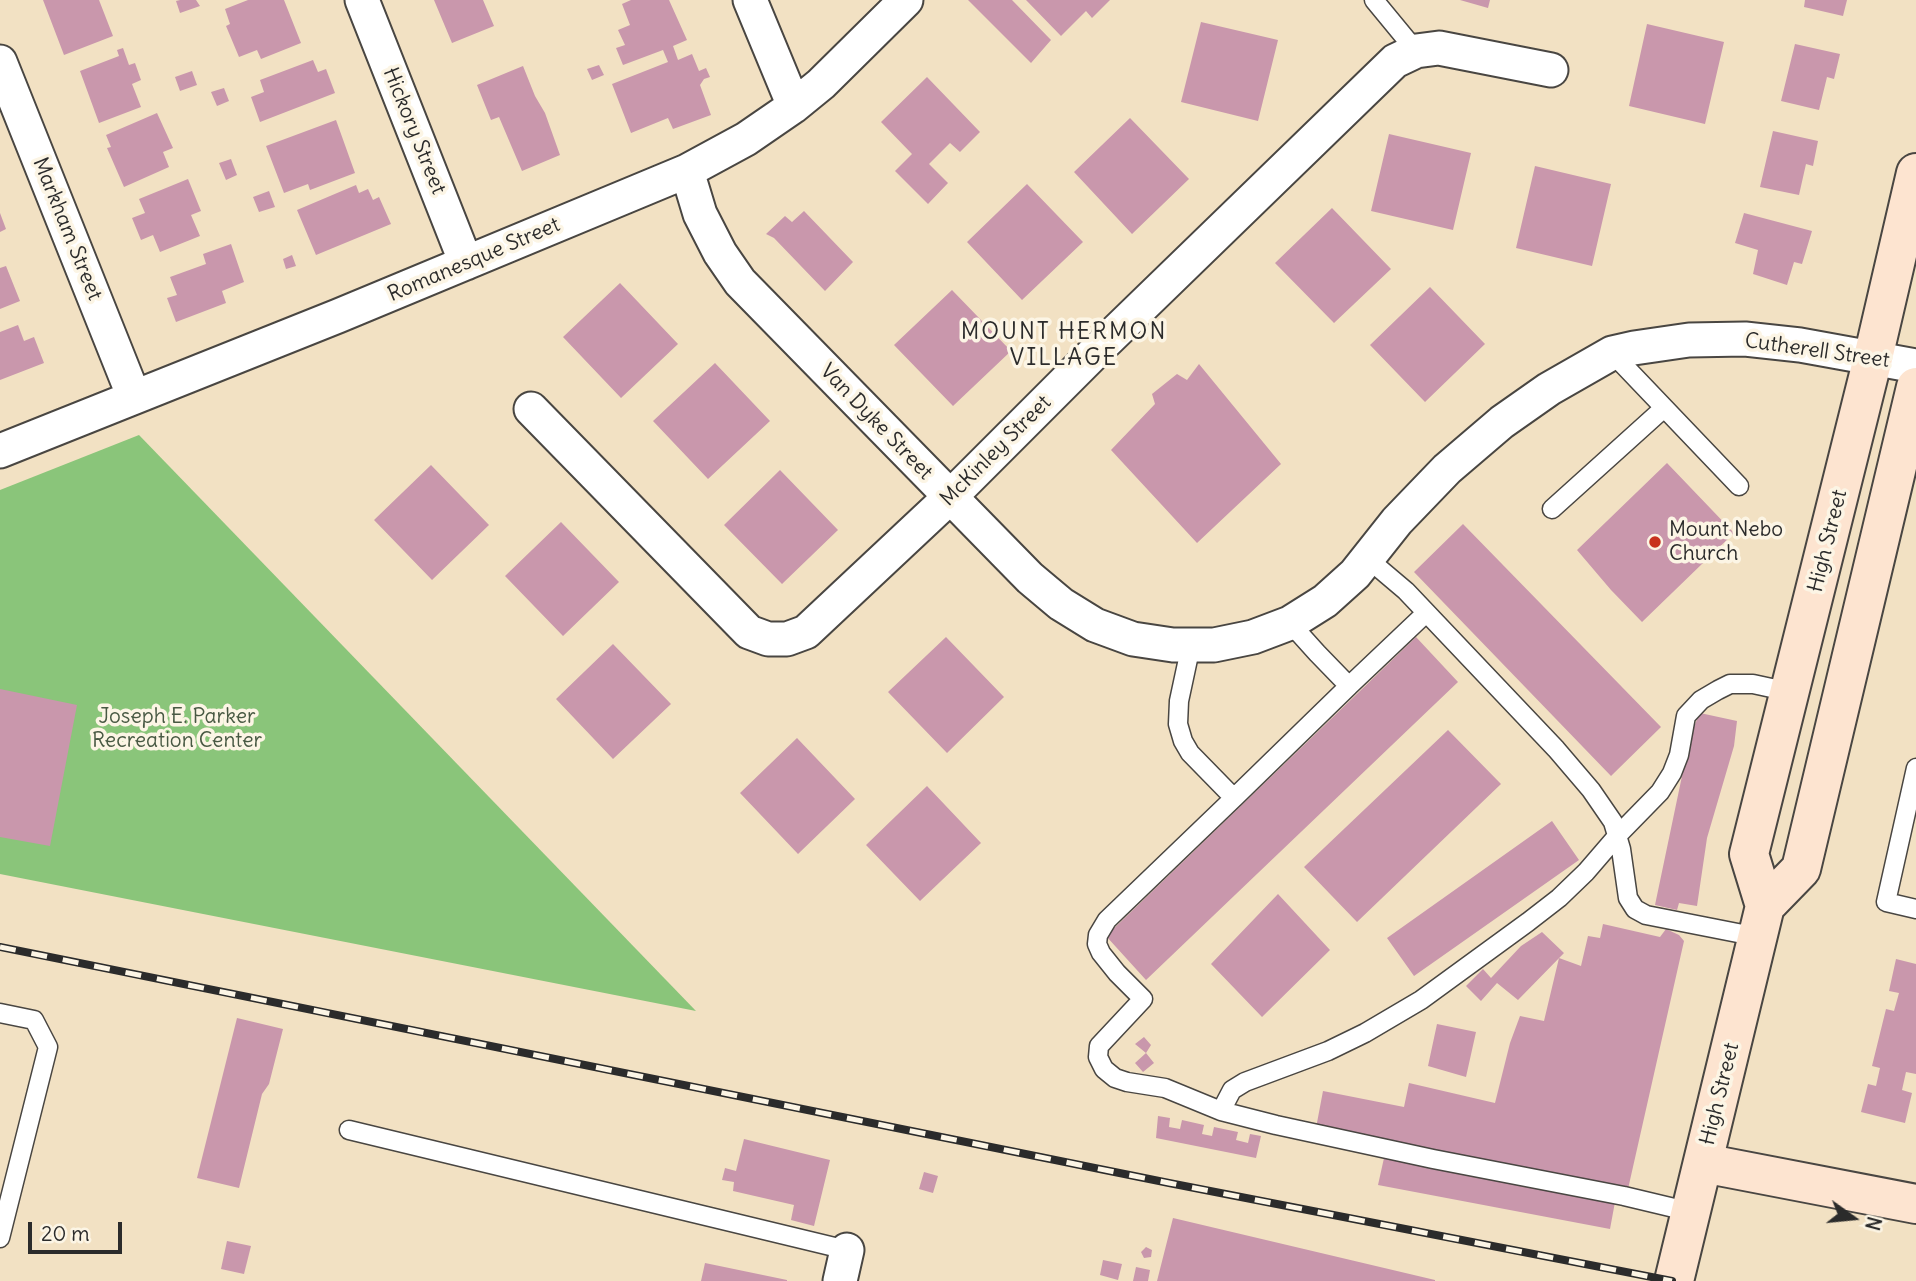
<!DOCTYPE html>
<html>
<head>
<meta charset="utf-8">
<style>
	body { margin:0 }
	#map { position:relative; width:1916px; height:1281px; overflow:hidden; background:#f2e1c3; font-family:Delius,sans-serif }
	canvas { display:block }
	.north { position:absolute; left:1818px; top:1183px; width:70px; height:70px; -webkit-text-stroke:5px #fcf5e5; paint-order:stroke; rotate:105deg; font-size:19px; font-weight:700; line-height:28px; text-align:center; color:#2b2b2b }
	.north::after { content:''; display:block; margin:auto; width:24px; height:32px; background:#2b2b2b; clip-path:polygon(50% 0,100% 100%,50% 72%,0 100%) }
	.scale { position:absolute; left:28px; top:1222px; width:94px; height:32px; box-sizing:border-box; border:4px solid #2b2b2b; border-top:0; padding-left:9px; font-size:21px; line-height:24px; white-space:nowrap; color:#2b2b2b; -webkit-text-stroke:5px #fcf5e5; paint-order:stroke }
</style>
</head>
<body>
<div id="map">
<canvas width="1916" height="1281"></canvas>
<div class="north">N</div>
<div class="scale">20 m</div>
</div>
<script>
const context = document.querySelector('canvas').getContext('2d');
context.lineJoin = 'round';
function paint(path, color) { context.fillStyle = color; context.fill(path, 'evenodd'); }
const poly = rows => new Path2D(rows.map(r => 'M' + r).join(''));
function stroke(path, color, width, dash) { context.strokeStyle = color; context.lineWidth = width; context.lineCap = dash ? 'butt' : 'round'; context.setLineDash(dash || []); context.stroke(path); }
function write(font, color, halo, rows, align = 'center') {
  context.font = font + ' Delius,sans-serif'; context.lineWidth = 7; context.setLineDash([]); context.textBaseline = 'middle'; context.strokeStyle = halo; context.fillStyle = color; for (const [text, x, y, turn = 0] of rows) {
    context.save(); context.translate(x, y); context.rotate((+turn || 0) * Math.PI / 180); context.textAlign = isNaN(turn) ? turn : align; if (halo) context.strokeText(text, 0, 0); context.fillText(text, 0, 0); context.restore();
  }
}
paint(poly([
	[139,435,696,1011,0,874,0,490]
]), '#8ac57a');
paint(poly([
	[43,0,99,0,113,36,64,55],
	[180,0,196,0,200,6,180,13,176,1],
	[248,0,284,0,301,43,261,59,257,50,239,57,226,26,230,24,225,9],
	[434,0,483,0,494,26,452,43],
	[631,0,669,0,687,40,673,46,678,60,692,54,699,71,706,68,710,77,704,79,700,85,711,115,673,129,668,118,631,133,612,84,668,62,663,50,623,65,616,48,625,45,618,30,630,25,622,4],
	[968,0,1012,0,1051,40,1031,63],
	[1026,0,1110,0,1092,18,1086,11,1061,36],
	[1460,0,1490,0,1488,8],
	[1805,0,1847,0,1843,16,1804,7],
	[1201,22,1278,40,1258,121,1181,102],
	[1647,24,1724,42,1705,124,1629,106],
	[1795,44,1840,54,1834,79,1827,77,1819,110,1781,101],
	[123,48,129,65,135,63,141,80,132,84,141,107,99,123,80,71,119,56,117,50],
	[313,60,318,72,326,69,335,93,260,122,251,97,264,92,260,80],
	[599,65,604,75,592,80,587,69],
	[523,66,535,96,545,113,560,155,522,171,499,117,491,120,477,85],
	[192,71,197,85,180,91,175,77],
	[927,77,980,132,960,152,950,143,929,164,948,183,928,204,895,171,912,154,881,122],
	[224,88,229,101,217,106,211,92],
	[157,113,173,148,163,152,169,167,124,187,107,148,111,147,106,135],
	[1130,118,1189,179,1132,234,1074,172],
	[336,120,355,173,310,190,308,184,284,193,266,146],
	[1773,131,1818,141,1813,166,1806,164,1799,195,1760,187],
	[1389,134,1471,153,1453,230,1371,211],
	[231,159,237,175,226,180,219,163],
	[1535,166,1611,184,1592,266,1516,248],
	[188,179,201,211,191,215,200,236,160,252,153,235,141,240,132,218,145,213,139,199],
	[1027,184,1083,242,1022,300,967,242],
	[356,185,359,193,368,189,373,200,379,197,391,224,316,255,297,210],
	[269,191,275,207,259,212,253,197],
	[1332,208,1391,269,1334,323,1275,263],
	[804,211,853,262,825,291,774,238,766,234,785,216,792,222],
	[0,213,6,229,0,232],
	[1744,213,1812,231,1802,264,1794,262,1787,285,1753,274,1758,250,1735,243],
	[231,244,244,282,222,291,226,303,176,322,167,298,177,295,170,277,206,264,203,254],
	[292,255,296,266,286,269,283,259],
	[6,266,20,301,0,309,0,268],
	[620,283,678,344,621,398,563,337],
	[1430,287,1485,344,1425,402,1370,345],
	[952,290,1011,351,953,406,894,345],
	[18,325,24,341,34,337,44,363,0,380,0,332],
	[715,363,770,421,708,479,653,421],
	[1199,364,1281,464,1197,543,1111,450,1155,404,1152,394,1177,374,1187,380],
	[1667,463,1734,533,1642,622,1611,590,1577,550],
	[431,465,489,525,432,580,374,520],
	[780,470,838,530,782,584,724,525],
	[561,522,619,582,563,636,505,576],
	[1463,524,1661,727,1611,776,1414,572],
	[946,637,1004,697,947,753,888,692],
	[1416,637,1458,682,1146,980,1106,936],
	[613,644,671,704,613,759,556,699],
	[0,689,77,705,50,846,0,837],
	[1700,713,1737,721,1734,746,1707,838,1697,906,1679,903,1677,910,1655,905,1691,733],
	[1448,730,1501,784,1357,922,1304,867],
	[797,738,855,799,798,854,740,793],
	[927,786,981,843,920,901,866,845],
	[1552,821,1579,860,1414,976,1387,938],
	[1278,894,1330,950,1262,1017,1211,964],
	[1603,924,1660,937,1666,929,1679,935,1684,941,1628,1189,1316,1128,1323,1091,1404,1107,1409,1083,1495,1103,1510,1043,1520,1016,1544,1021,1559,958,1581,966,1588,936,1600,938],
	[1542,932,1564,953,1518,1000,1497,983,1481,1001,1466,986,1483,969,1491,978,1521,946],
	[1896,959,1916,964,1916,1074,1906,1072,1902,1090,1912,1093,1905,1123,1861,1112,1868,1084,1876,1086,1880,1068,1872,1066,1886,1009,1894,1011,1899,993,1889,991],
	[237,1018,283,1029,269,1084,262,1094,239,1188,197,1178],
	[1437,1024,1476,1032,1466,1077,1428,1066],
	[1144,1037,1151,1045,1146,1053,1135,1044],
	[1146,1053,1154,1063,1143,1072,1135,1063],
	[1158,1116,1170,1118,1169,1127,1180,1129,1182,1120,1204,1125,1202,1134,1212,1136,1214,1127,1238,1132,1236,1140,1248,1143,1250,1134,1261,1136,1256,1158,1156,1138],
	[744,1139,830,1160,814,1226,791,1220,794,1205,733,1191,734,1182,722,1180,725,1168,736,1171],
	[1384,1158,1615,1202,1610,1229,1378,1185],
	[924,1172,938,1176,933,1193,919,1189],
	[1173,1218,1435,1280,1435,1281,1157,1281],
	[227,1241,251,1246,244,1274,221,1269],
	[1146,1247,1152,1250,1151,1257,1144,1258,1141,1252],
	[1103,1260,1122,1264,1118,1280,1100,1275],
	[705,1263,787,1280,787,1281,701,1281],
	[1136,1267,1150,1270,1148,1281,1133,1281]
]), '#c997ac');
const lane = poly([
	[1374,0,1416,51],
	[1612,353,1739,486],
	[1552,509,1664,408],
	[1367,558,1406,591,1556,749,1591,790,1613,822,1621,849,1628,898,1635,909,1646,915,1758,937],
	[1290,623,1317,653,1349,686,1426,613],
	[1191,645,1179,701,1178,724,1183,741,1190,753,1234,798,1349,686],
	[1916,768,1886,902,1916,909],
	[1234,798,1107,920,1098,935,1097,944,1101,953,1117,973,1143,999,1099,1046,1098,1057,1104,1069,1115,1078,1127,1082,1165,1088,1221,1111,1276,1125,1433,1159,1624,1196,1691,1212],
	[0,1013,34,1020,48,1047,0,1238],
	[1221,1111,1232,1090,1245,1082,1328,1051,1365,1033,1421,1000,1528,922,1559,898,1586,872,1617,836,1660,792,1672,773,1679,755,1686,716,1701,700,1718,690,1730,684,1753,684,1790,692],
	[349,1130,847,1250]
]);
const street = poly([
	[362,0,466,263],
	[750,0,794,106],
	[0,62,134,397],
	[687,171,700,214,720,253,740,282,1030,578,1061,604,1095,625,1133,639,1173,645,1214,645,1253,637,1290,623,1325,601,1355,574,1397,521,1447,469,1502,422,1549,389,1612,353,1634,348,1689,340,1745,339,1800,345,1916,366],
	[531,409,749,632,768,639,787,639,806,632,950,497,1097,350,1395,61,1416,51,1439,48,1551,70],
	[0,451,338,316,687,171,746,139,794,106,821,84,906,0],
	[840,1281,847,1250]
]);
const secondary = poly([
	[1765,906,1801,869,1916,387],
	[1703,1163,1916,1204],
	[1674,1281,1765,906,1749,854,1873,358,1916,173]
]);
stroke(lane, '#494642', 21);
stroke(street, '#494642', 37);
stroke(secondary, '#494642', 42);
stroke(lane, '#fff', 18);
stroke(street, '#fff', 33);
stroke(secondary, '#fde4d0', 38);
const rail = poly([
	[0,947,1169,1183,1672,1281]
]);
stroke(rail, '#2b2b2b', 8);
stroke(rail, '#fcf5e5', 5, [16]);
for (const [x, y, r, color] of [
	[1655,542,7,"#c8321e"]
]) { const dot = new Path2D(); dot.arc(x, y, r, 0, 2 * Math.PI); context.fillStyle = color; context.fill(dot); stroke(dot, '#fcf5e5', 2.5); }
write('21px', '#2b2b2b', '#fcf5e5', [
	["Hickory Street",414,131,68],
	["Markham Street",67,229,68],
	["Romanesque Street",474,260,-23],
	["Cutherell Street",1817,351,8],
	["Van Dyke Street",876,422,46],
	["McKinley Street",996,451,-45],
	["High Street",1828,541,-76],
	["High Street",1720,1094,-76]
]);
write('21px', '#2b2b2b', '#fcf5e5', [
	["Mount Nebo",1669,530],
	["Church",1669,554]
], 'left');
write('21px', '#485943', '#fcf5e5', [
	["Joseph E. Parker",177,717],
	["Recreation Center",177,741]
]);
context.letterSpacing = '2px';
write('23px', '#2b2b2b', '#fcf5e5', [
	["MOUNT HERMON",1064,332],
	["VILLAGE",1064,358]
]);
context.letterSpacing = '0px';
</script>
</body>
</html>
